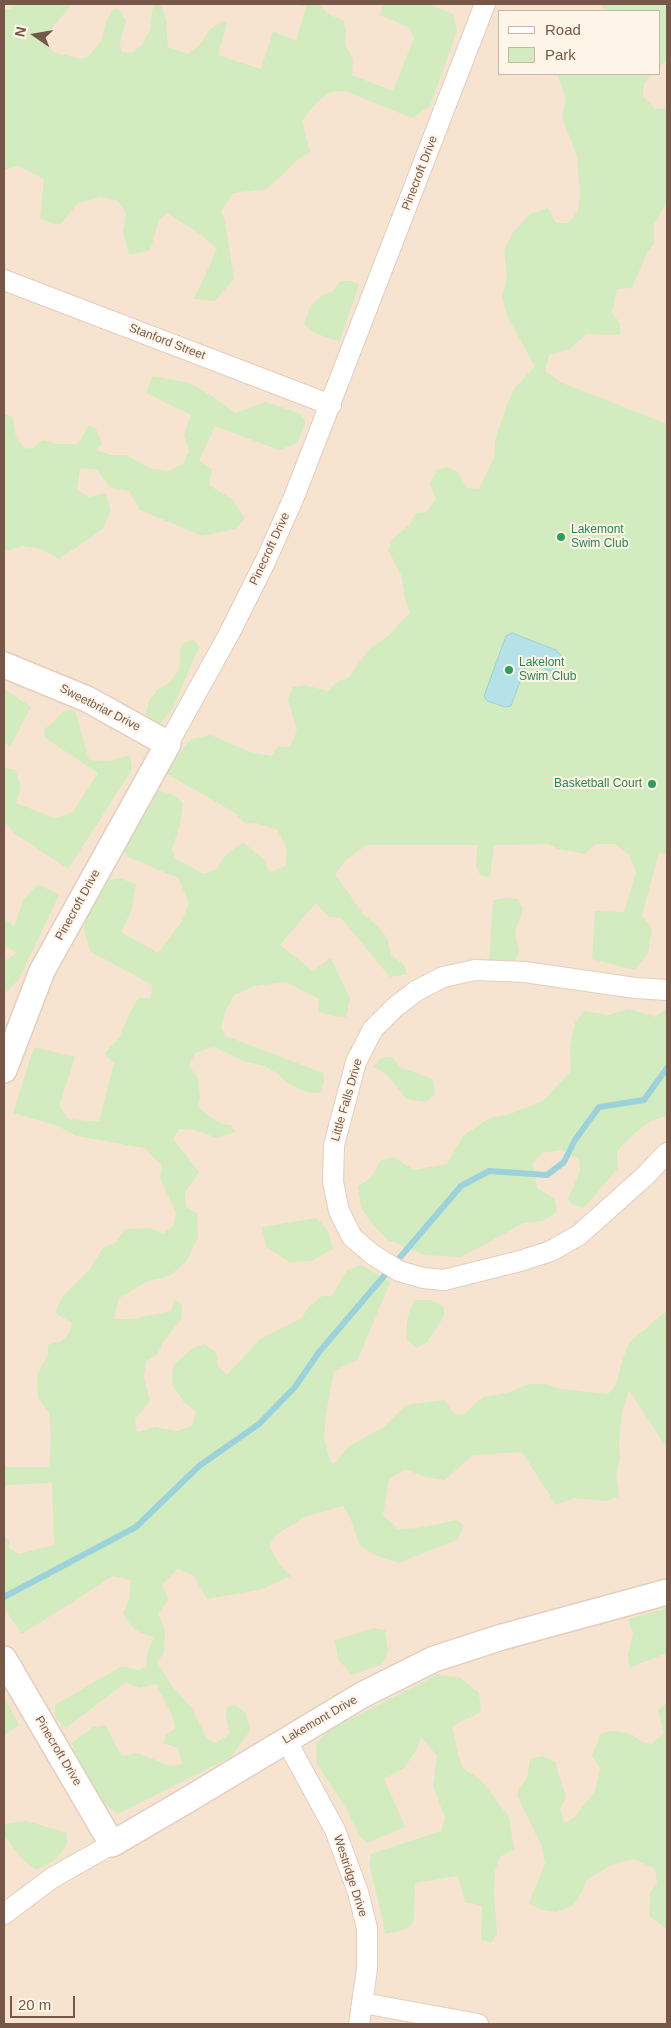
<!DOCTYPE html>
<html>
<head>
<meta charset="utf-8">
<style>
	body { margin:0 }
	#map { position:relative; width:671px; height:2028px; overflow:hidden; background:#fef2e2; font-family:Helvetica,sans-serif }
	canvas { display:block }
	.frame { position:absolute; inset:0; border:5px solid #775747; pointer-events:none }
	.legend { position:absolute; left:498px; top:10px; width:162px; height:65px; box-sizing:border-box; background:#fff6e9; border:1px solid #c9b6a8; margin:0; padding:6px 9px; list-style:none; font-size:15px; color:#775747 }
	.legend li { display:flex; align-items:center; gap:10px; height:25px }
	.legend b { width:25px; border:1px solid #c9b6a8 }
	.north { position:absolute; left:10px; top:10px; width:50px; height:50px; -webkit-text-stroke:4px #fff6e9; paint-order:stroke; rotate:283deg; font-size:14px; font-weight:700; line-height:20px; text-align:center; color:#775747 }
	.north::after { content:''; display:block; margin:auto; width:18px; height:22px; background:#775747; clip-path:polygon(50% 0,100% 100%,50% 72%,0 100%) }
	.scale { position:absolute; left:10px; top:1996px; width:65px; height:22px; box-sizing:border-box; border:2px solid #775747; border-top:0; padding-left:6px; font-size:15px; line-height:18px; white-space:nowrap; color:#775747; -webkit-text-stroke:4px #fff6e9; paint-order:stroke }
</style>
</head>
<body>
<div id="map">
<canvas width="671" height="2028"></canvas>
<div class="frame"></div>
<ul class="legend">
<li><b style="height:6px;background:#fff"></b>Road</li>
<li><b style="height:14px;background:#d2ecbf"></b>Park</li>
</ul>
<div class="north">N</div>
<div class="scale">20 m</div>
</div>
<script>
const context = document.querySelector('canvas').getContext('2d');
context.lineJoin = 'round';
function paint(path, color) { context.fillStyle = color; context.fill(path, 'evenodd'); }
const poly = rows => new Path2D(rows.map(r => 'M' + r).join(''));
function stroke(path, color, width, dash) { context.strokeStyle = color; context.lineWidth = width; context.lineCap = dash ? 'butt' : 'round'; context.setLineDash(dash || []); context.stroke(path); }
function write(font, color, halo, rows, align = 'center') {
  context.font = font + ' Helvetica,sans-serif'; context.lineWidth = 4; context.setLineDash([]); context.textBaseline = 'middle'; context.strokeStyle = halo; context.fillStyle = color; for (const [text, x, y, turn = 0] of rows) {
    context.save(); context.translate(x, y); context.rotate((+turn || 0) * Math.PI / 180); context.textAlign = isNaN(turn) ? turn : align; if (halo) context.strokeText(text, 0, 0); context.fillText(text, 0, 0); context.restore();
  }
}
paint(poly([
	[4,4,667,4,667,2024,4,2024],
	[500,11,660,11,660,74,500,74]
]), '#f6e4d0');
paint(poly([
	[13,4,69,4,69,8,44,38,53,52,82,59,90,55,102,40,105,25,112,10,117,9,120,11,126,21,120,41,121,52,131,53,142,45,150,30,153,7,152,4,161,4,166,20,168,47,187,54,199,46,210,29,223,21,227,23,218,55,261,69,273,31,296,41,306,7,297,4,320,4,320,6,330,15,343,20,346,30,345,45,353,59,352,75,393,91,414,38,409,28,380,15,383,4,428,4,453,14,457,31,430,106,412,118,345,91,330,92,314,105,302,121,310,152,296,161,267,189,233,193,221,211,225,221,234,279,215,301,194,299,217,249,202,235,183,223,167,213,159,220,150,250,129,255,123,232,126,214,118,201,101,197,78,203,61,224,53,224,40,218,44,179,18,166,4,170,4,9,11,9],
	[600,4,667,4,667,59,660,66,660,11,607,11],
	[557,74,653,74,644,83,643,96,655,109,667,108,667,201,654,224,654,244,647,253,632,288,617,289,612,313,620,323,620,335,586,334,570,349,549,355,545,371,560,382,667,424,667,854,659,853,642,915,652,929,648,954,634,970,592,959,595,911,624,912,636,872,629,855,615,844,595,844,585,854,558,849,549,844,494,845,490,877,481,876,476,867,477,845,366,845,346,860,335,874,363,914,379,927,388,940,391,955,404,965,407,974,390,977,341,918,329,917,316,903,280,945,313,971,331,958,350,999,346,1017,333,1016,318,1012,319,999,286,982,255,986,234,995,225,1012,221,1028,226,1036,323,1073,324,1083,319,1093,307,1092,289,1084,278,1074,264,1066,244,1061,214,1047,195,1053,189,1066,198,1078,200,1098,198,1106,210,1117,222,1124,231,1125,235,1132,217,1138,195,1130,179,1129,173,1139,199,1172,185,1192,186,1207,197,1213,198,1237,186,1262,169,1276,148,1281,119,1298,114,1319,132,1319,171,1311,175,1300,182,1305,181,1319,163,1342,157,1355,146,1361,144,1377,150,1401,135,1419,137,1432,156,1427,177,1431,192,1426,196,1411,183,1401,172,1384,173,1365,192,1349,204,1344,216,1352,218,1366,227,1375,260,1339,302,1318,308,1307,322,1296,332,1296,347,1270,362,1265,390,1282,358,1359,334,1371,326,1414,324,1437,330,1461,334,1464,349,1446,385,1426,406,1405,444,1400,455,1415,464,1414,483,1397,508,1393,528,1384,546,1384,560,1389,608,1394,616,1385,622,1361,629,1343,664,1313,667,1312,667,1448,629,1390,622,1413,619,1442,620,1458,616,1474,619,1496,608,1501,574,1498,556,1505,522,1452,473,1455,445,1480,424,1477,406,1469,389,1479,383,1515,398,1529,419,1528,457,1520,464,1526,457,1540,398,1563,375,1555,360,1546,351,1520,343,1506,304,1517,277,1534,269,1546,280,1565,291,1576,263,1589,207,1599,194,1576,178,1569,162,1585,169,1600,158,1613,165,1631,164,1653,157,1662,173,1687,191,1707,207,1739,216,1743,230,1734,226,1716,226,1709,234,1704,246,1713,250,1731,231,1757,118,1814,97,1798,71,1743,94,1727,105,1725,122,1756,139,1753,169,1766,182,1764,178,1748,163,1743,166,1735,175,1728,172,1715,156,1684,139,1688,126,1682,66,1728,55,1718,55,1705,122,1666,139,1670,146,1667,148,1650,154,1638,137,1631,128,1622,123,1613,129,1600,131,1580,113,1576,22,1634,4,1608,4,1538,9,1540,9,1548,19,1554,54,1545,52,1483,4,1485,4,1467,49,1467,51,1436,49,1413,38,1398,37,1374,48,1355,48,1345,61,1341,69,1333,72,1323,55,1313,63,1296,89,1270,103,1248,115,1243,125,1229,151,1228,163,1234,174,1225,176,1212,160,1179,162,1166,145,1148,76,1136,58,1126,13,1113,34,1047,75,1057,59,1106,69,1119,99,1122,114,1063,104,1054,119,1038,129,1014,138,998,151,998,152,985,90,951,84,929,88,905,103,881,119,878,136,884,132,909,121,932,158,953,182,921,189,903,178,878,128,857,120,846,154,789,174,795,183,803,180,825,172,849,175,858,203,874,216,870,226,855,237,846,244,843,263,859,270,872,285,866,287,849,277,830,256,823,245,824,235,813,164,772,191,739,211,735,250,752,272,756,278,746,290,747,297,731,288,699,293,687,305,685,327,691,339,681,349,677,369,649,388,636,410,613,405,600,401,575,388,550,392,540,410,524,416,513,426,512,436,499,430,484,437,469,449,467,458,472,467,488,479,489,494,458,495,440,506,407,515,388,535,366,509,320,502,298,507,277,504,250,513,232,530,214,548,208,556,223,569,223,578,211,580,193,577,156,562,118,566,98],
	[341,281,351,281,359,285,339,342,312,332,304,324,310,306,322,295,332,292],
	[153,376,189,383,215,398,235,413,266,402,299,413,306,422,297,443,279,450,215,426,199,461,212,469,209,485,232,499,245,518,235,529,202,536,140,510,129,491,110,487,97,470,80,468,77,490,89,497,105,493,111,509,103,529,59,559,41,549,22,546,4,552,5,414,13,417,16,438,26,449,33,448,42,440,59,444,78,444,88,426,95,427,102,443,96,450,111,455,126,455,152,469,169,471,183,464,189,451,184,435,191,415,146,393],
	[193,639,199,647,174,705,159,727,144,721,149,701,157,690,169,683,179,670,180,650,183,644],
	[4,689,31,707,10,747,4,742],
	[66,710,75,710,89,760,110,761,130,755,132,770,68,869,13,832,4,821,4,768,15,770,21,787,16,803,55,818,73,812,98,773,45,738,44,730],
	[38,884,59,895,19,979,5,993,4,992,4,961,17,953,4,946,4,919,14,926,24,899],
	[505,898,518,899,523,909,515,932,519,951,514,963,489,961,493,900],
	[667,1008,667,1116,650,1121,634,1134,617,1151,618,1168,584,1208,571,1204,568,1199,580,1171,579,1159,561,1150,542,1153,533,1163,537,1188,555,1199,557,1212,542,1221,523,1223,482,1246,460,1257,425,1255,388,1240,373,1225,361,1208,358,1186,371,1178,381,1160,394,1157,414,1170,447,1164,463,1136,489,1118,507,1115,543,1101,571,1071,570,1045,575,1023,584,1011,608,1015,629,1009,656,1017],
	[391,1057,402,1068,433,1079,435,1094,426,1102,407,1099,387,1075,374,1067,381,1058],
	[317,1218,328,1231,333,1249,312,1261,289,1262,266,1247,262,1227],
	[415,1300,431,1300,444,1307,444,1316,427,1342,416,1348,407,1339,406,1332,408,1315],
	[667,1608,667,1658,665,1654,629,1668,628,1656,633,1634,628,1619],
	[374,1628,385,1630,388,1652,382,1664,352,1675,338,1659,335,1640],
	[437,1675,459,1677,479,1693,481,1712,452,1726,458,1755,464,1769,481,1780,509,1817,514,1849,500,1857,495,1871,494,1893,497,1934,491,1943,481,1939,482,1906,465,1902,458,1876,415,1883,414,1920,410,1927,400,1931,385,1934,382,1917,369,1864,371,1854,441,1831,445,1818,433,1786,437,1756,421,1737,417,1749,404,1768,384,1779,405,1827,367,1843,359,1835,347,1810,317,1764,316,1743,329,1730],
	[4,1696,19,1725,4,1735],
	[667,1703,667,1929,649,1916,650,1893,657,1884,655,1869,634,1859,610,1865,587,1880,578,1899,572,1906,556,1912,543,1910,529,1903,545,1864,542,1847,517,1795,520,1787,527,1778,530,1759,542,1756,555,1762,566,1797,560,1809,564,1823,574,1818,595,1791,600,1768,592,1756,601,1733,614,1731,631,1734,641,1741,651,1744,664,1734,658,1710],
	[27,1821,67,1833,67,1845,53,1862,36,1870,20,1857,4,1834,4,1824]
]), '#d2ecbf');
const water = poly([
	[512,633,556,650,562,656,560,664,555,670,550,671,533,664,526,666,511,706,505,707,487,701,484,696,506,636,512,633]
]);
paint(water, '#b5e2e8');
stroke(water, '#9bd2db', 1);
stroke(poly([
	[4,1597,136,1527,199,1466,259,1424,295,1387,319,1352,461,1186,489,1171,547,1175,564,1162,575,1140,599,1107,644,1100,667,1068]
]), '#9bd2db', 6);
const minor = poly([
	[4,280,331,405],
	[168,744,229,634,266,560,294,497,485,4],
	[667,990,635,988,525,972,475,970,443,977,416,991,394,1008,373,1029,356,1062,334,1145,333,1182,339,1211,352,1237,373,1255,399,1271,423,1278,444,1280,520,1261,551,1251,579,1235,645,1176,667,1153],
	[286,1740,335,1830,358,1892,367,1928,367,1969,359,2024],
	[4,1914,52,1878,112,1844],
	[363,2003,478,2024]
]);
const tertiary = poly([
	[4,665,87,699,168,744,42,971,4,1070],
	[4,1659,112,1844,184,1802,362,1695,434,1659,502,1637,667,1592]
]);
stroke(minor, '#e2cebd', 22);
stroke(tertiary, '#e2cebd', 28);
stroke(minor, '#fff', 20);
stroke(tertiary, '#fff', 25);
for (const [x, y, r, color] of [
	[561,537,5,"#2e9e5b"],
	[509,670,5,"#2e9e5b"],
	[652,784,5,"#2e9e5b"]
]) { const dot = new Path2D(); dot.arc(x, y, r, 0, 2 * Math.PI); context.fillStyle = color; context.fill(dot); stroke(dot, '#fff6e9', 2); }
write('12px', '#775747', '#fff6e9', [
	["Pinecroft Drive",420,173,-69],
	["Stanford Street",167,342,21],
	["Pinecroft Drive",270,549,-65],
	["Sweetbriar Drive",100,708,27],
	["Pinecroft Drive",78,905,-61],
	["Little Falls Drive",347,1100,-74],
	["Lakemont Drive",320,1720,-30],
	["Pinecroft Drive",58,1751,59],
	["Westridge Drive",350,1876,72]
]);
write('12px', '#27864d', '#fff6e9', [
	["Lakemont",571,530],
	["Swim Club",571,544],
	["Lakelont",519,663],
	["Swim Club",519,677],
	["Basketball Court",642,784,"right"]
], 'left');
</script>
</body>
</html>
